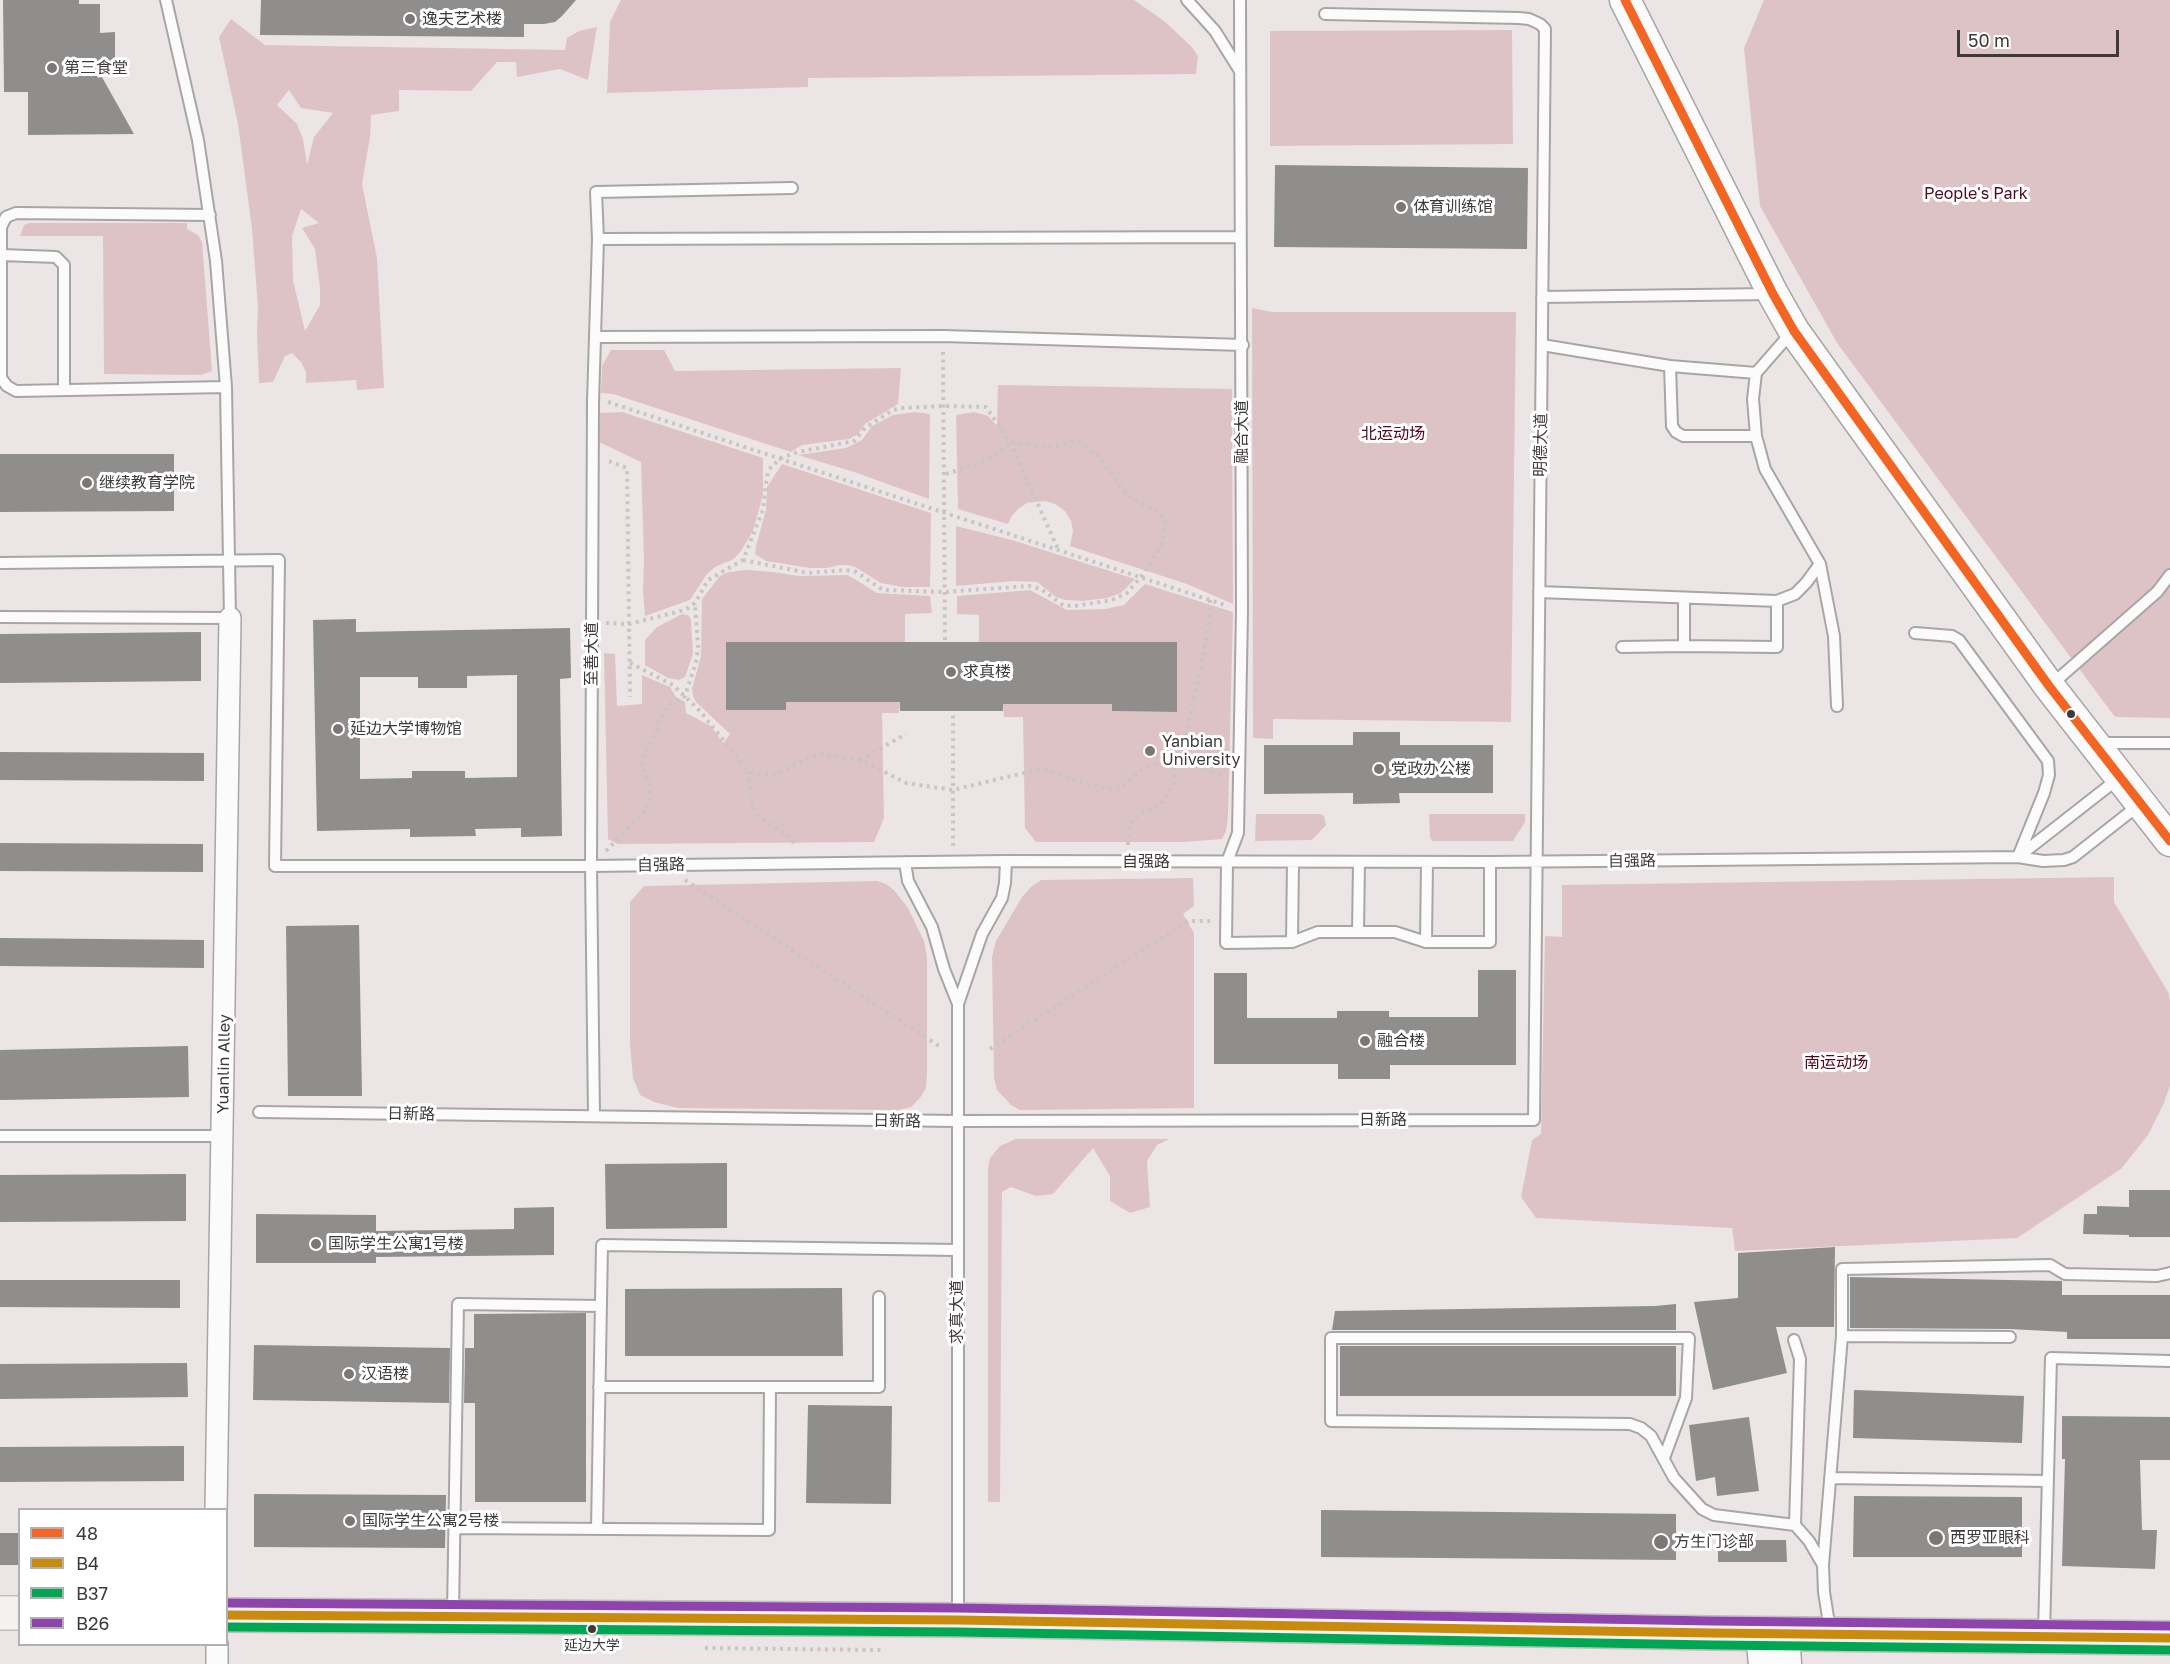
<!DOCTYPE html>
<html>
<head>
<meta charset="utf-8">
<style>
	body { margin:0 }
	#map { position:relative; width:2170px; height:1664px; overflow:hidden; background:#ece5e6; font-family:"Golos Text",sans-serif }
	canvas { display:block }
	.legend { position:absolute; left:18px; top:1508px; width:210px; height:138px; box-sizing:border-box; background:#fff; border:2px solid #b2b0b0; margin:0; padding:8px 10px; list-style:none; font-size:18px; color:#3f3a3a }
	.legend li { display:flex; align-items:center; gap:12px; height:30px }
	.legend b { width:30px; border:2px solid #b2b0b0 }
	.scale { position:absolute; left:1957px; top:30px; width:162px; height:27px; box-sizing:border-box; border:3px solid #3f3a3a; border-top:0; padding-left:8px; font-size:18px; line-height:21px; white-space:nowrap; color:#3f3a3a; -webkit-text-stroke:4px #fff; paint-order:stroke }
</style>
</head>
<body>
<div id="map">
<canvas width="2170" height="1664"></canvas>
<ul class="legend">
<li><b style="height:8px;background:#f26522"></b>48</li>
<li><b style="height:8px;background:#c98b0e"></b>B4</li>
<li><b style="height:8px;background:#00a651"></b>B37</li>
<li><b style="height:8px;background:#8e44ad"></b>B26</li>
</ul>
<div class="scale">50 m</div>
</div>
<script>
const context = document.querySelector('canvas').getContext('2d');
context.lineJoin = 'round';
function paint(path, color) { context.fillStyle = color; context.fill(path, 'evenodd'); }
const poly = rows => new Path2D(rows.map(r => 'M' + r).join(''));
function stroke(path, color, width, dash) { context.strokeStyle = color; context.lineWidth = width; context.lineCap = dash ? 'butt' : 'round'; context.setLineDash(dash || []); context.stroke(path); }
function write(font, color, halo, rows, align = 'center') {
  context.font = font + ' "Golos Text","Noto Sans SC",sans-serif'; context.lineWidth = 6; context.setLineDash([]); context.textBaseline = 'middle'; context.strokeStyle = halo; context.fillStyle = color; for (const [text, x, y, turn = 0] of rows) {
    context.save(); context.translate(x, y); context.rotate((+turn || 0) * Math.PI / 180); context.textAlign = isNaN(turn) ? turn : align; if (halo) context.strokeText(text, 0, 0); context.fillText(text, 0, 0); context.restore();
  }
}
paint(poly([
	[621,0,1134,0,1164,21,1191,46,1198,56,1196,74,808,78,808,87,607,93,610,22],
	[1764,0,2170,0,2170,718,2115,717,1837,343,1760,206,1744,48],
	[231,19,265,45,565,50,567,38,579,31,597,27,588,80,560,69,517,77,516,62,497,62,471,91,399,90,399,111,371,115,370,137,362,184,377,258,384,388,357,390,356,380,306,383,306,372,301,362,292,353,285,356,273,382,259,383,257,334,258,307,252,229,238,124,219,37],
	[289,90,301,108,333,113,314,137,307,165,303,139,297,124,277,105],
	[301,209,319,223,302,228,315,249,320,288,320,305,305,331,293,280,292,236],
	[1512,30,1513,144,1270,146,1270,31],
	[30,223,187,223,187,229,198,235,202,242,212,371,201,375,104,374,103,236,20,236,24,225],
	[1252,308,1272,312,1516,312,1511,722,1273,719,1273,739,1253,738],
	[611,350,664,350,675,371,901,368,898,404,865,424,858,434,849,439,802,445,791,452,613,394,601,393,602,366],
	[998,385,1232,389,1233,604,1187,584,1070,546,1073,531,1071,521,1065,511,1055,504,1045,501,1027,503,1018,509,1011,517,1008,524,958,509,956,415,974,412,988,416,997,426],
	[622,412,763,458,763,495,753,531,741,551,734,559,715,567,707,574,690,600,645,616,643,591,644,560,641,462,599,442,600,413],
	[915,412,930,414,929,499,857,473,798,455,846,448,862,440,872,426,893,415],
	[782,464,931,513,930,587,902,587,881,583,855,567,847,565,839,565,827,568,810,568,766,561,755,554,756,546,766,510,767,487],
	[956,526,1012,540,1135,579,1121,593,1107,598,1082,601,1066,600,1056,597,1037,582,1014,581,956,586],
	[747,570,773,572,799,576,848,575,877,593,930,596,932,613,905,614,905,642,726,642,726,709,786,702,900,702,899,713,882,713,884,818,874,842,618,844,608,839,604,653,615,654,617,706,642,704,642,675,670,687,676,697,685,702,686,713,711,726,723,743,730,734,696,702,693,696,692,689,701,656,702,599,720,576,729,572],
	[1145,584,1233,612,1228,817,1226,831,1222,839,1184,842,1036,842,1025,828,1023,717,1004,717,1003,704,1112,704,1113,711,1177,712,979,642,979,615,957,614,957,596,1030,590,1067,610,1106,609,1124,605],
	[682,614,688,615,691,619,693,654,685,677,679,680,668,678,645,665,645,640,657,627],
	[1256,814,1320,814,1324,816,1326,825,1312,840,1255,841],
	[1429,814,1525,814,1525,822,1513,841,1432,841,1430,837],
	[2114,877,2114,902,2168,992,2170,1001,2170,1085,2164,1103,2148,1135,2121,1169,2017,1238,1735,1251,1732,1228,1536,1218,1521,1197,1532,1140,1541,1134,1545,936,1562,937,1562,885],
	[1193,878,1194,906,1183,914,1194,933,1194,1108,1020,1110,1011,1105,997,1090,994,1078,992,957,996,941,1022,897,1032,886,1041,880],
	[877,881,886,884,894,890,908,908,924,941,927,956,927,1074,926,1088,920,1098,911,1107,898,1110,678,1108,654,1102,640,1095,633,1078,630,1044,630,902,644,886],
	[1016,1139,1169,1139,1157,1145,1147,1161,1150,1207,1130,1213,1110,1201,1110,1176,1093,1148,1053,1194,1036,1196,1011,1187,1002,1192,1000,1502,988,1502,988,1168,990,1158,1000,1146]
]), '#dec3c6');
paint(poly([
	[3,0,79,0,79,4,100,4,100,33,115,32,115,62,94,63,134,134,28,135,28,92,4,92],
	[261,0,576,0,562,16,555,22,544,24,524,24,524,37,260,35],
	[1275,165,1528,168,1527,249,1274,247],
	[0,454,174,454,174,511,0,512],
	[356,619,356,632,570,628,571,678,560,679,562,836,521,837,521,828,475,829,476,836,410,837,410,829,317,831,313,620],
	[517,675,517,777,465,778,465,771,412,771,412,778,360,779,360,677,418,677,418,688,467,688,467,676],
	[201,632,201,681,0,683,0,634],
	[726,642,1177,642,1177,712,1112,711,1112,704,1003,704,1003,711,900,711,900,702,786,702,786,710,726,710],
	[1353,732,1400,732,1400,745,1493,745,1493,793,1399,793,1400,803,1353,804,1353,793,1264,794,1264,745,1353,745],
	[0,752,204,753,204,781,0,780],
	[0,843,203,844,203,872,0,871],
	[359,925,362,1096,288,1096,286,926],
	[0,938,204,940,204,968,0,966],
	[1478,970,1516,970,1516,1065,1390,1065,1390,1079,1338,1079,1338,1064,1214,1064,1214,973,1247,973,1247,1018,1337,1018,1337,1011,1389,1011,1389,1017,1478,1017],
	[188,1046,189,1097,0,1100,0,1050],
	[727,1163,727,1228,606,1229,605,1164],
	[186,1174,186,1221,0,1222,0,1175],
	[2129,1190,2170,1190,2170,1237,2129,1237,2129,1235,2083,1234,2084,1214,2097,1214,2097,1206,2129,1207],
	[554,1207,554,1255,376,1257,376,1263,256,1263,256,1214,376,1215,376,1231,514,1229,514,1208],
	[1835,1247,1834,1327,1776,1327,1787,1373,1713,1390,1694,1302,1738,1298,1738,1253],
	[1850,1277,2062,1281,2062,1295,2170,1295,2170,1339,2067,1339,2067,1332,2010,1329,1850,1328],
	[0,1280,180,1280,180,1308,0,1307],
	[842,1288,843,1356,625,1356,625,1289],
	[1676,1304,1676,1330,1332,1330,1335,1311,1655,1306],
	[586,1313,586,1502,475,1502,475,1403,464,1403,465,1348,474,1348,474,1314],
	[254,1345,450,1348,449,1403,253,1400],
	[1340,1346,1676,1346,1676,1396,1340,1396],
	[187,1363,188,1397,0,1399,0,1364],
	[1854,1390,2024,1396,2022,1443,1853,1438],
	[808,1405,892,1406,891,1504,806,1503],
	[2062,1416,2170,1417,2170,1460,2140,1460,2142,1530,2157,1530,2155,1569,2062,1566,2065,1459,2062,1459],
	[1749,1417,1759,1491,1717,1496,1715,1477,1696,1481,1689,1425],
	[184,1446,184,1481,0,1482,0,1447],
	[254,1494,446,1495,445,1548,254,1547],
	[1854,1496,2022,1497,2022,1557,1853,1557],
	[1321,1510,1676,1514,1676,1560,1321,1557],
	[0,1533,20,1533,20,1565,0,1565],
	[1718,1540,1786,1540,1787,1562,1718,1562]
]), '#8f8e8d');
const service = poly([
	[1187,0,1215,31,1240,71],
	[1240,0,1242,610,1238,833,1227,862,1226,943,1292,942,1318,932,1395,932,1426,942,1490,942,1490,862],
	[210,215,16,213,6,217,1,227,1,378,7,386,16,391,226,387],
	[598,239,1240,237],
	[1,255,56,257,64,265,64,390],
	[1542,297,1770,294],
	[1791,333,1756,373,1753,399,1756,436,1765,469,1820,564,1834,636,1837,706],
	[596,337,943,336,1243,345],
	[1542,345,1670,366,1756,373],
	[1670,366,1672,426,1676,432,1683,436,1756,436],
	[0,563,279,560,275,866,591,866,1006,861,1490,862,2018,857,2043,861,2064,860,2073,857,2139,805],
	[1539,592,1777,601,1795,594,1806,583,1820,564],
	[0,617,230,618,226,387,216,261,198,140,166,0],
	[1915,633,1952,636,1959,640,2048,761,2049,775,2044,793,2018,857],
	[1684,646,1777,647,1777,601],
	[1622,647,1684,646,1684,598],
	[2050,686,2157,592,2170,575],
	[2100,743,2170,743],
	[2018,857,2119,778],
	[905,862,908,881,932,927,944,969,958,1004],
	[1358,932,1359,862],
	[1292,942,1293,862],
	[1426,942,1427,862],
	[259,1112,957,1121,1534,1120,1545,29,1540,24,1529,19,1519,18,1325,14],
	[594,1116,591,866,593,402,598,239,596,192,792,188],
	[0,1136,223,1136],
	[1842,1336,2010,1337],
	[1794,1340,1800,1359,1795,1525],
	[599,1387,879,1387,879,1297],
	[1664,1458,1686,1398,1689,1338,1331,1338,1331,1421,1630,1424,1641,1428,1651,1436,1674,1478,1702,1509,1714,1515,1795,1525,1809,1541,1823,1565,1824,1592,1830,1630],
	[1830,1478,2048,1481],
	[454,1528,769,1530,770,1387],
	[597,1529,602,1245,957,1250],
	[1823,1565,1842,1336,1842,1269,2050,1265,2065,1274,2157,1276,2170,1273],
	[453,1613,458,1304,600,1306],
	[958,1617,958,1004,982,934,1002,898,1005,883,1006,861],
	[2044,1633,2051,1358,2170,1361]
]);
const minor = poly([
	[216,1510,230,618],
	[217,1644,217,1664]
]);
const secondary = poly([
	[1625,0,1773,294,1794,331,2049,686,2170,841],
	[1761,1633,1764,1664],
	[1784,1633,1786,1664]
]);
const primary = poly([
	[0,1613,20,1613],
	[226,1615,958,1620,1712,1633,2170,1638]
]);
stroke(service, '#a9a5a5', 14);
stroke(minor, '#a9a5a5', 24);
stroke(secondary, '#a9a5a5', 33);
stroke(primary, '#c7bcbd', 36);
stroke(poly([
	[943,352,945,642],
	[608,402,1228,606],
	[609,461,627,468,630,697],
	[743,560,808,573,846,570,856,572,883,590,944,592,1029,586,1041,589,1063,605,1075,606,1112,600,1127,593,1141,577,1163,543,1165,521,1159,512,1133,499,1120,486,1098,455,1076,441,1047,448,1010,442,1001,452,980,463,943,475],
	[1210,600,1210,614,1202,664,1184,742,1186,754,1200,765,1224,777],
	[606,623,629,624,685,610,695,603,708,580,743,560,763,510,767,476,771,467,781,458,798,452,854,441,865,428,893,410,903,408,943,406,986,407,1010,442,1058,549],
	[630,663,673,685,700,711,748,771,760,774,774,775,810,757,823,754,865,762,906,783,953,790,1036,770,1046,770,1085,783,1109,789,1118,789,1142,770,1152,765,1173,760,1186,754],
	[860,760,906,734],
	[748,771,753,810,758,816,792,839,795,847],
	[1128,845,1129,826,1134,818,1144,811,1160,806,1173,784,1177,758],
	[953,846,953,711],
	[606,851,646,810,651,794,648,779,643,770,642,758,657,730,659,720,669,705,685,696,696,662,698,647,695,603],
	[685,880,942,1048],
	[990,1049,1188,921,1213,921],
	[705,1648,881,1650]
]), '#c8c5c5', 4, [3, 4.5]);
stroke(service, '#fcfbfb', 10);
stroke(minor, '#fcfbfb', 21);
stroke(secondary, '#fcfbfb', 30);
stroke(primary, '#f5f1f1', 33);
stroke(poly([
	[1625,0,1773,294,1794,331,2049,686,2170,841]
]), '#f26522', 9);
stroke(poly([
	[226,1615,958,1620,1712,1633,2170,1638]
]), '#c98b0e', 9);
stroke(poly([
	[226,1627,958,1632,1712,1645,2170,1650]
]), '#00a651', 9);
stroke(poly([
	[226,1603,958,1608,1712,1621,2170,1626]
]), '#8e44ad', 9);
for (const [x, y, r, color] of [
	[410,19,6,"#7c7676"],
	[52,68,6,"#7c7676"],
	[1401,207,6,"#7c7676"],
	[87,483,6,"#7c7676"],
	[951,672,6,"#7c7676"],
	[2071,714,5,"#3f3a3a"],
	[338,729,6,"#7c7676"],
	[1150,751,6,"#7c7676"],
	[1379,769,6,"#7c7676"],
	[1365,1041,6,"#7c7676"],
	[316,1244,6,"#7c7676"],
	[349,1374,6,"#7c7676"],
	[350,1521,6,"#7c7676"],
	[1936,1538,8,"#7c7676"],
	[1661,1542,8,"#7c7676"],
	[592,1629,5,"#3f3a3a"]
]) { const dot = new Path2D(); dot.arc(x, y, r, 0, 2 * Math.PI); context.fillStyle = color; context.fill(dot); stroke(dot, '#fff', 2); }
write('14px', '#3f3a3a', '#fff', [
	["延边大学",592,1646]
]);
write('16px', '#3f3a3a', '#fff', [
	["逸夫艺术楼",422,19],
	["第三食堂",64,68],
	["体育训练馆",1413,207],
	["继续教育学院",99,483],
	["求真楼",963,672],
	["延边大学博物馆",350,729],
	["Yanbian",1162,742],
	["University",1162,760],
	["党政办公楼",1391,769],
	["融合楼",1377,1041],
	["国际学生公寓1号楼",328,1244],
	["汉语楼",361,1374],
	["国际学生公寓2号楼",362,1521],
	["西罗亚眼科",1950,1538],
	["方生门诊部",1674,1542]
], 'left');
write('16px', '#520a1d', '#fff', [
	["People's Park",1976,194],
	["北运动场",1393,434],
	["南运动场",1836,1063]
]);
write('16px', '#3f3a3a', '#fff', [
	["融合大道",1242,432,-90],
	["明德大道",1541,445,-89],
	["至善大道",592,654,-90],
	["自强路",1632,861,-1],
	["自强路",1146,862],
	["自强路",661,865,-1],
	["Yuanlin Alley",224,1064,-89],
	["日新路",411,1114,1],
	["日新路",1383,1120],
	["日新路",897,1121,1],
	["求真大道",957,1312,-90]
]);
</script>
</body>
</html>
